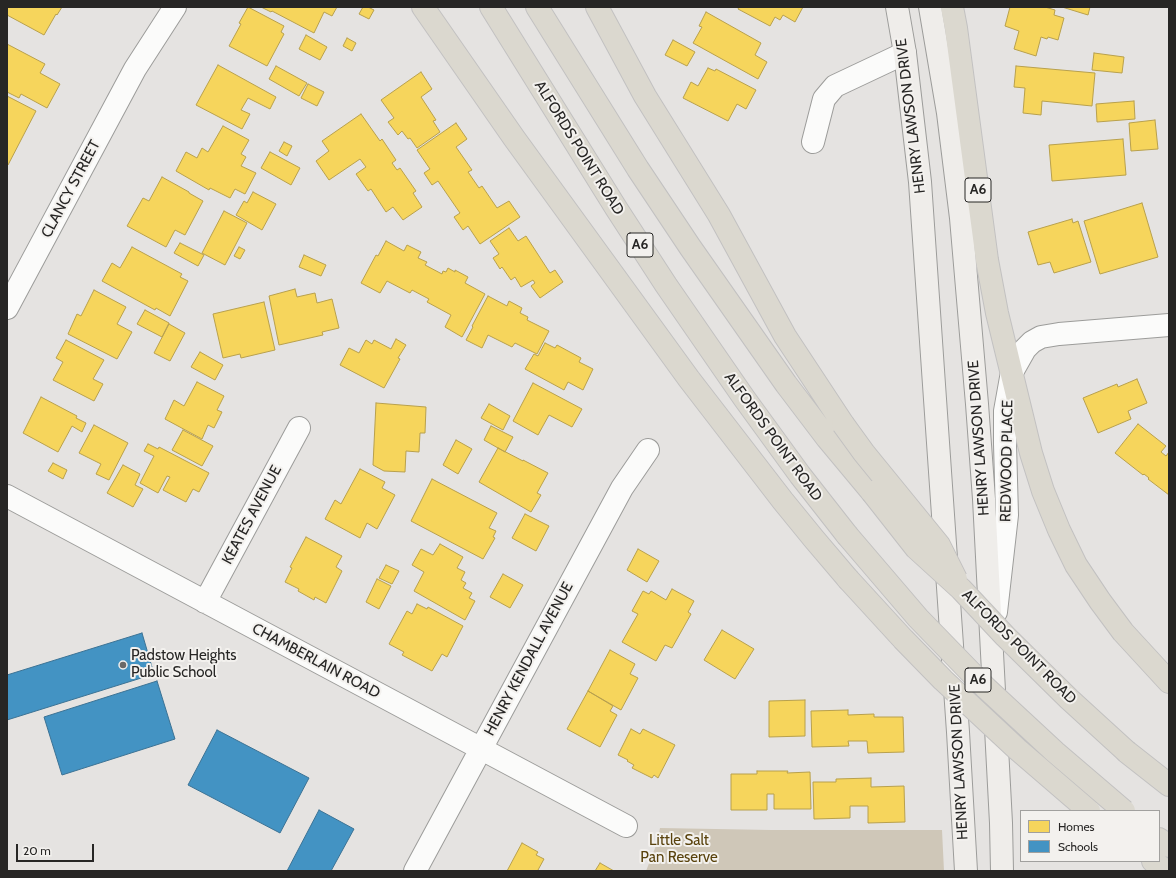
<!DOCTYPE html>
<html>
<head>
<meta charset="utf-8">
<style>
	body { margin:0 }
	#map { position:relative; width:1176px; height:878px; overflow:hidden; background:#e5e3e1; font-family:Cabin,sans-serif }
	canvas { display:block }
	.frame { position:absolute; inset:0; border:8px solid #272625; pointer-events:none }
	.legend { position:absolute; left:1020px; top:810px; width:140px; height:52px; box-sizing:border-box; background:#f3f1ee; border:1px solid #a1a09e; margin:0; padding:5px 7px; list-style:none; font-size:12px; color:#272625 }
	.legend li { display:flex; align-items:center; gap:8px; height:20px }
	.legend b { width:20px; border:1px solid #a1a09e }
	.scale { position:absolute; left:16px; top:844px; width:78px; height:18px; box-sizing:border-box; border:2px solid #272625; border-top:0; padding-left:5px; font-size:12px; line-height:14px; white-space:nowrap; color:#272625; -webkit-text-stroke:3px #f3f1ee; paint-order:stroke }
</style>
</head>
<body>
<div id="map">
<canvas width="1176" height="878"></canvas>
<div class="frame"></div>
<ul class="legend">
<li><b style="height:11px;background:#f6d55c"></b>Homes</li>
<li><b style="height:11px;background:#4393c3"></b>Schools</li>
</ul>
<div class="scale">20 m</div>
</div>
<script>
const context = document.querySelector('canvas').getContext('2d');
context.lineJoin = 'round';
function paint(path, color) { context.fillStyle = color; context.fill(path, 'evenodd'); }
const poly = rows => new Path2D(rows.map(r => 'M' + r).join(''));
function stroke(path, color, width, dash) { context.strokeStyle = color; context.lineWidth = width; context.lineCap = dash ? 'butt' : 'round'; context.setLineDash(dash || []); context.stroke(path); }
function write(font, color, halo, rows, align = 'center') {
  context.font = font + ' Cabin,sans-serif'; context.lineWidth = 4; context.setLineDash([]); context.textBaseline = 'middle'; context.strokeStyle = halo; context.fillStyle = color; for (const [text, x, y, turn = 0] of rows) {
    context.save(); context.translate(x, y); context.rotate((+turn || 0) * Math.PI / 180); context.textAlign = isNaN(turn) ? turn : align; if (halo) context.strokeText(text, 0, 0); context.fillText(text, 0, 0); context.restore();
  }
}
paint(poly([
	[660,828,771,830,942,830,944,871,646,871,657,843]
]), '#cfc7b8');
const homes = poly([
	[7,7,62,7,57,15,56,14,44,35,7,15,7,7],
	[248,7,284,26,281,32,284,34,267,66,229,46,241,24,239,23,248,7],
	[261,7,337,7,332,16,324,12,314,33,272,11,271,12,261,7],
	[363,7,368,7,374,10,369,19,359,14,363,7],
	[739,7,803,7,795,22,783,15,780,20,775,17,770,26,738,9,739,7],
	[1010,7,1045,7,1055,10,1054,15,1064,18,1058,40,1048,37,1047,39,1041,37,1036,56,1014,49,1019,31,1005,26,1010,7],
	[1062,7,1090,7,1088,15,1062,7],
	[706,12,761,43,755,55,767,62,758,79,693,43,702,27,699,26,706,12],
	[306,35,327,47,320,60,299,49,306,35],
	[347,38,356,43,352,51,343,46,347,38],
	[673,40,695,52,687,66,665,55,673,40],
	[7,44,45,64,40,73,60,84,47,108,21,94,19,98,7,92,7,44],
	[1094,53,1124,57,1122,73,1092,70,1094,53],
	[218,65,276,97,270,109,248,98,241,110,250,114,242,129,196,105,218,65],
	[276,66,307,83,299,96,269,79,276,66],
	[1016,66,1095,73,1092,106,1042,101,1041,115,1023,113,1025,88,1014,87,1016,66],
	[708,68,715,71,716,69,756,90,746,109,737,104,728,121,683,98,691,82,698,86,708,68],
	[421,72,432,89,421,97,436,120,433,121,440,132,417,148,410,138,408,139,402,131,398,135,388,122,394,118,381,100,421,72],
	[308,84,324,92,317,106,301,98,308,84],
	[7,96,36,111,8,165,7,164,7,96],
	[1134,101,1135,119,1097,122,1096,104,1134,101],
	[361,114,380,141,382,139,396,160,392,163,397,170,400,168,416,191,413,193,422,207,403,220,393,207,386,212,371,189,368,191,356,174,366,167,360,159,329,180,316,161,329,151,322,141,361,114],
	[1155,120,1158,149,1131,151,1129,123,1155,120],
	[456,123,467,139,456,147,472,170,468,172,479,188,482,186,497,208,509,201,520,217,480,244,468,226,463,230,454,217,460,213,438,181,432,185,424,173,430,169,417,150,456,123],
	[223,126,249,140,241,154,246,157,241,166,256,173,245,194,235,189,230,198,210,188,209,190,176,171,186,152,197,158,202,148,208,152,223,126],
	[1123,139,1126,175,1052,181,1049,145,1123,139],
	[284,142,292,146,287,156,279,151,284,142],
	[270,152,300,168,291,185,261,168,270,152],
	[162,177,189,192,189,193,203,201,185,235,175,230,166,247,127,226,143,198,149,201,162,177],
	[253,192,276,204,262,230,236,215,244,201,247,203,253,192],
	[1142,203,1158,257,1100,274,1084,221,1142,203],
	[224,211,247,223,225,265,202,253,224,211],
	[1072,219,1073,223,1078,221,1091,262,1054,273,1050,262,1038,265,1028,232,1072,219],
	[509,228,518,241,526,236,550,273,555,270,563,282,540,298,531,286,535,283,533,280,521,287,515,277,511,280,502,267,500,269,493,258,499,254,490,241,509,228],
	[386,241,404,251,407,245,421,252,418,258,427,262,425,265,442,274,443,271,446,272,448,268,455,272,455,270,468,277,465,283,485,294,462,337,445,327,451,315,427,302,429,299,412,290,410,293,387,281,380,293,361,283,376,255,378,256,386,241],
	[180,243,204,255,198,266,174,253,180,243],
	[132,247,182,274,180,277,188,281,170,316,156,308,155,310,102,281,112,263,120,268,132,247],
	[239,247,245,250,240,259,234,256,239,247],
	[304,255,326,265,321,276,299,267,304,255],
	[295,289,297,297,315,293,317,303,332,299,339,328,322,332,323,335,279,345,269,296,295,289],
	[94,290,126,307,117,324,132,332,117,359,68,334,77,314,81,316,94,290],
	[488,296,507,306,509,301,522,308,520,313,528,317,527,320,549,331,537,354,515,343,512,347,488,335,482,348,466,340,473,327,472,326,488,296],
	[264,302,275,350,241,358,240,354,223,358,213,314,264,302],
	[145,310,169,323,162,337,137,324,145,310],
	[169,324,185,333,170,361,154,353,169,324],
	[396,339,406,345,398,358,400,359,384,388,340,365,349,348,359,353,366,340,372,344,374,340,391,349,396,339],
	[66,340,104,360,93,379,103,384,94,401,53,380,63,362,56,358,66,340],
	[545,343,555,348,557,345,581,358,579,362,593,369,583,390,568,382,564,390,525,369,534,354,538,356,545,343],
	[200,352,223,365,215,380,191,367,200,352],
	[1137,379,1147,403,1128,411,1131,419,1098,433,1083,398,1117,384,1118,387,1137,379],
	[197,382,224,396,217,410,222,412,214,428,208,425,202,439,165,419,174,400,184,406,197,382],
	[533,383,582,409,572,427,549,415,538,435,513,421,533,383],
	[41,397,77,416,76,418,86,423,82,432,72,426,58,452,23,433,41,397],
	[376,403,426,407,425,433,420,433,419,452,406,451,405,472,384,471,373,465,376,403],
	[489,404,510,416,503,430,481,418,489,404],
	[1138,424,1166,446,1161,452,1166,456,1169,452,1169,495,1148,479,1149,478,1144,474,1143,475,1115,453,1138,424],
	[94,425,128,443,109,480,96,474,101,464,79,453,94,425],
	[491,426,513,437,505,452,484,440,491,426],
	[183,430,213,446,202,466,172,450,183,430],
	[456,440,472,449,458,474,443,465,456,440],
	[148,444,158,449,159,447,209,473,199,492,193,489,186,502,163,490,170,477,167,476,158,493,140,483,154,456,144,451,148,444],
	[498,448,523,461,523,460,548,473,537,493,541,495,531,512,479,482,498,448],
	[53,463,67,470,63,479,48,471,53,463],
	[123,465,140,474,135,485,143,489,133,507,107,493,123,465],
	[360,469,385,482,382,488,395,495,377,529,367,523,360,538,325,519,335,500,341,504,360,469],
	[432,479,497,513,489,528,496,531,493,537,495,538,483,559,411,521,432,479],
	[525,514,549,526,536,551,512,538,525,514],
	[306,537,342,556,336,567,342,571,326,603,315,597,314,600,298,591,299,589,285,582,292,568,290,567,306,537],
	[440,544,463,557,457,568,465,572,461,580,466,583,463,588,472,593,469,598,475,601,465,620,414,591,424,572,412,565,421,549,433,555,440,544],
	[638,549,659,561,647,582,627,570,638,549],
	[386,565,399,571,392,584,379,578,386,565],
	[503,574,523,585,510,608,490,597,503,574],
	[377,579,391,586,379,609,366,602,377,579],
	[672,589,694,601,688,612,691,614,672,648,665,645,656,661,622,642,638,614,632,611,643,591,649,594,651,591,666,600,672,589],
	[417,604,427,609,428,607,463,626,447,657,442,654,432,671,402,655,404,652,389,644,407,611,412,614,417,604],
	[722,630,754,649,735,679,704,660,722,630],
	[610,650,635,664,630,674,638,678,621,710,588,691,610,650],
	[588,691,613,706,610,711,617,715,600,747,567,729,588,691],
	[805,700,805,736,769,737,769,701,805,700],
	[848,710,848,715,874,714,874,717,903,717,904,752,868,753,867,741,848,741,849,746,812,747,811,711,848,710],
	[631,729,640,734,643,729,675,745,658,778,654,775,652,778,632,768,634,765,627,761,628,760,618,755,631,729],
	[757,771,788,771,787,773,810,772,811,809,774,809,774,794,767,794,767,810,731,810,731,774,757,774,757,771],
	[871,778,871,787,904,786,905,822,868,823,868,806,850,806,850,818,814,819,813,782,836,782,836,779,871,778],
	[522,843,538,852,536,855,544,859,538,870,540,871,507,871,522,843],
	[600,863,614,871,595,871,600,863]
]);
paint(homes, '#f6d55c');
stroke(homes, '#b8a04c', 1);
const schools = poly([
	[142,633,154,674,7,720,7,675,142,633],
	[157,681,175,739,62,775,44,717,157,681],
	[217,730,309,778,280,833,188,785,217,730],
	[319,810,354,829,331,871,287,871,319,810]
]);
paint(schools, '#4393c3');
stroke(schools, '#3b7294', 1);
const minor = poly([
	[813,142,824,99,835,86,905,53],
	[7,496,626,826],
	[205,602,299,428],
	[996,612,1007,515,1005,444,1005,411,1012,372,1025,349,1032,342,1041,337,1059,334,1169,325],
	[415,871,622,488,648,450]
]);
const tertiary = poly([
	[7,308,135,69,175,7]
]);
const secondary = poly([
	[897,7,905,53,920,182,958,732,966,871],
	[930,7,948,113,961,218,977,404,984,499,992,653,1001,823,1002,871]
]);
const trunk = poly([
	[423,7,514,138,689,379,783,501,814,539,848,579],
	[491,7,616,208,666,285,744,398,800,475,847,535],
	[537,7,638,169,690,247,786,384,827,438,872,492],
	[597,7,645,96,719,215,785,336,843,424],
	[952,7,956,28,987,260,997,313,1031,453,1043,491,1059,530,1076,565,1100,601,1123,632,1169,682],
	[1127,752,1169,785],
	[1159,839,1169,846],
	[1153,861,1166,871]
]);
stroke(minor, '#9c9c9a', 24);
stroke(tertiary, '#9c9c9a', 24);
stroke(secondary, '#9c9c9a', 24);
stroke(trunk, '#c2c1c1', 24);
stroke(minor, '#fbfbfa', 22);
stroke(tertiary, '#fbfbfa', 22);
stroke(secondary, '#efedea', 22);
stroke(trunk, '#dbd8cf', 22);
const trunkBridge = poly([
	[843,424,864,453,939,545,956,579],
	[872,492,916,548,961,589,1005,636,1069,699,1127,752],
	[847,535,918,618,986,688,1055,752,1124,811],
	[848,579,903,639,943,680,1017,749,1089,811]
]);
stroke(trunkBridge, '#c2c1c1', 24, []);
stroke(trunkBridge, '#dbd8cf', 22);
for (const [x, y, r, color] of [
	[123,665,4,"#6a6867"]
]) { const dot = new Path2D(); dot.arc(x, y, r, 0, 2 * Math.PI); context.fillStyle = color; context.fill(dot); stroke(dot, '#f3f1ee', 1.5); }
for (const [x, y, w] of [
	[978,190,26],
	[640,245,26],
	[978,680,26]
]) { const box = new Path2D(); box.roundRect(x - w / 2, y - 12, w, 24, 3); context.fillStyle = '#f3f1ee'; context.fill(box); stroke(box, '#272625', 1); }
write('bold 14px', '#272625', null, [
	["A6",978,190],
	["A6",640,245],
	["A6",978,680]
]);
write('15px', '#272625', '#f3f1ee', [
	["HENRY LAWSON DRIVE",911,116,-97],
	["ALFORDS POINT ROAD",579,148,58],
	["CLANCY STREET",71,189,-62],
	["ALFORDS POINT ROAD",773,437,54],
	["HENRY LAWSON DRIVE",979,438,-94],
	["REDWOOD PLACE",1007,461,-89],
	["KEATES AVENUE",252,515,-62],
	["ALFORDS POINT ROAD",1019,647,45],
	["HENRY KENDALL AVENUE",529,659,-62],
	["CHAMBERLAIN ROAD",316,661,28],
	["HENRY LAWSON DRIVE",959,762,-93]
]);
write('15px', '#272625', '#f3f1ee', [
	["Padstow Heights",131,656],
	["Public School",131,673]
], 'left');
write('15px', '#59420c', '#f3f1ee', [
	["Little Salt",679,841],
	["Pan Reserve",679,858]
]);
</script>
</body>
</html>
